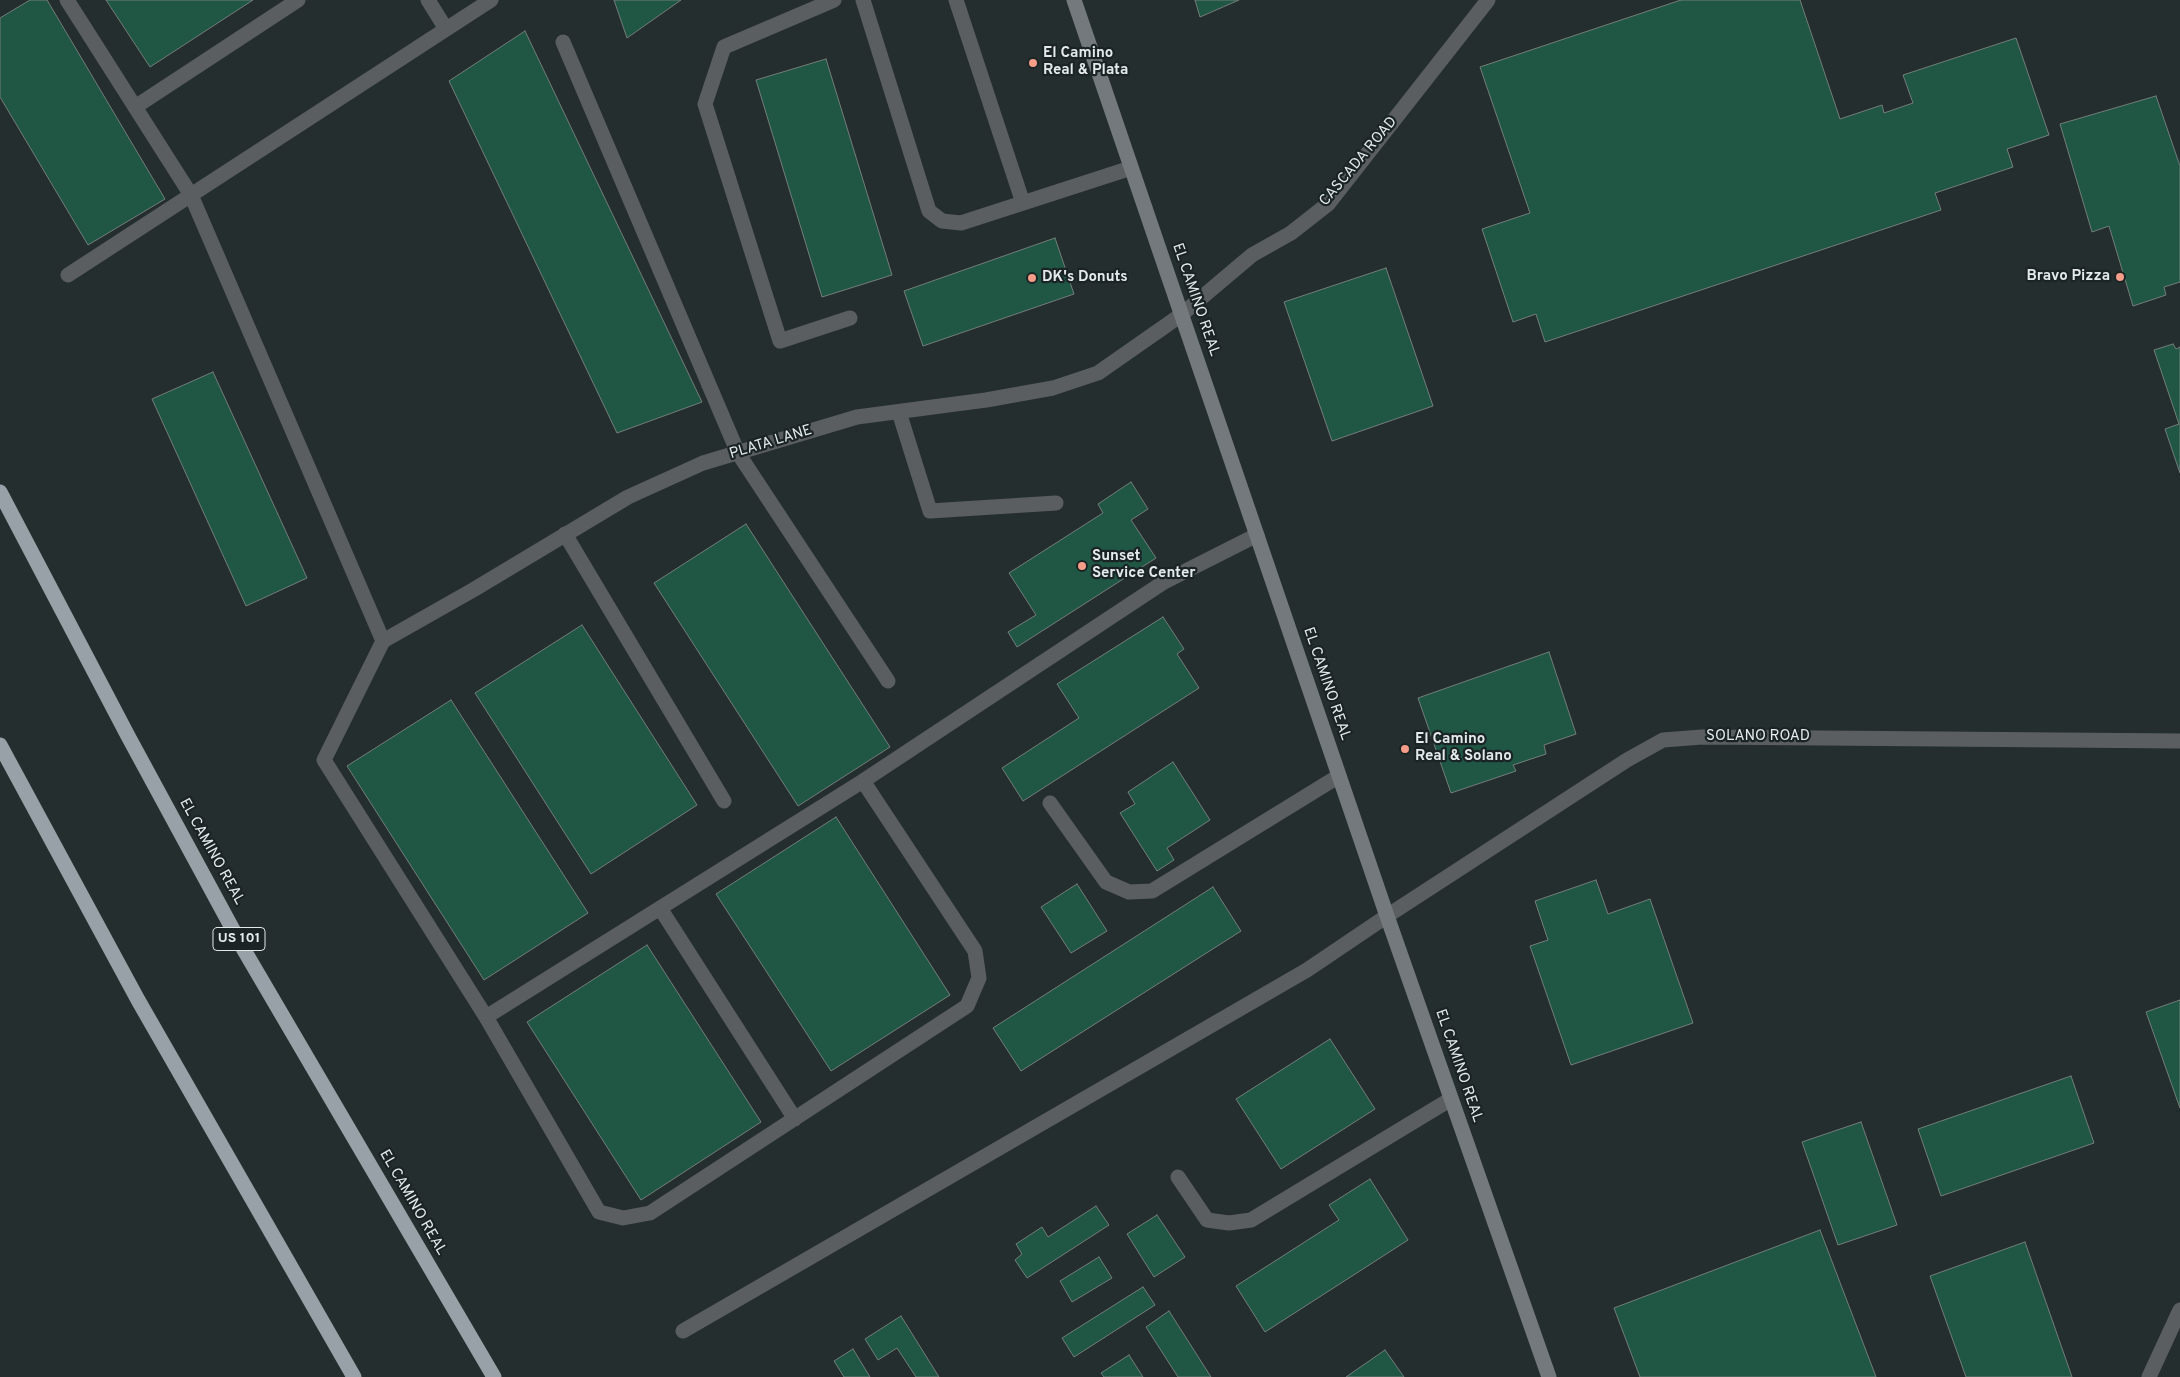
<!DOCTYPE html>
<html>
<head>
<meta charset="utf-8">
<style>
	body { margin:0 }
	canvas { display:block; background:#252e2f }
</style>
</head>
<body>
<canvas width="2180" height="1377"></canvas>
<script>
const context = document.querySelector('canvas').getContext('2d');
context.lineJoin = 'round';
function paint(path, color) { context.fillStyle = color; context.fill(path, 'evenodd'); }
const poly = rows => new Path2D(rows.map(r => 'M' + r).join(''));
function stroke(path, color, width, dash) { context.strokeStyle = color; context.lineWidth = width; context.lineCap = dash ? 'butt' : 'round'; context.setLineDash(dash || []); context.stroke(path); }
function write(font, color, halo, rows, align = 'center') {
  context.font = font + ' Overpass,sans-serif'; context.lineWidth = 4.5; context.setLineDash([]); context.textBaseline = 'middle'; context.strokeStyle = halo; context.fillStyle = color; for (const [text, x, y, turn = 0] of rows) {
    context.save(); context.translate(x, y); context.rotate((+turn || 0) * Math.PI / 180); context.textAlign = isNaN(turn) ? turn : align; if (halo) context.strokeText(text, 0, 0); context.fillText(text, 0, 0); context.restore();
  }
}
const building = poly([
	[30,0,47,0,165,199,88,245,0,97,0,18,30,0],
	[106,0,253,0,150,67,106,0],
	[614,0,681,0,627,38,614,0],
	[1195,0,1239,0,1200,17,1195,0],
	[1681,0,1800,0,1840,119,1882,105,1884,113,1913,103,1903,75,2016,38,2049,135,2007,149,2013,167,1935,193,1941,210,1545,342,1536,314,1513,322,1482,229,1530,213,1480,67,1681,0],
	[525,31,702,402,617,433,449,81,525,31],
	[826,59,892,275,822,297,756,80,826,59],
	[2156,96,2180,166,2180,282,2164,287,2166,295,2133,306,2109,226,2092,232,2060,124,2156,96],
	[1055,238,1074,294,923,346,904,291,1055,238],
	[1386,268,1433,406,1332,441,1284,302,1386,268],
	[2173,344,2176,349,2180,347,2180,473,2165,429,2179,424,2154,350,2173,344],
	[213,372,307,578,246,606,152,399,213,372],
	[1131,482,1148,509,1131,520,1156,558,1017,647,1008,632,1036,615,1009,573,1103,513,1098,504,1131,482],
	[746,524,890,747,798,806,654,583,746,524],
	[1163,617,1184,649,1177,654,1199,688,1023,801,1002,768,1079,718,1057,684,1163,617],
	[582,625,697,805,591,874,475,693,582,625],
	[1549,652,1576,734,1544,745,1546,754,1513,765,1516,771,1451,793,1418,698,1549,652],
	[451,700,588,913,484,980,347,766,451,700],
	[1173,762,1210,820,1167,848,1174,860,1157,871,1120,813,1135,804,1128,792,1173,762],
	[836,817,950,995,831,1071,716,894,836,817],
	[1596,880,1608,914,1650,899,1693,1023,1571,1065,1530,946,1548,940,1535,901,1596,880],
	[1077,884,1107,931,1071,953,1041,907,1077,884],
	[1213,887,1241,931,1021,1071,993,1028,1213,887],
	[647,945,761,1122,641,1200,527,1022,647,945],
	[2180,1000,2180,1108,2146,1012,2180,1000],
	[1330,1039,1375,1109,1281,1169,1236,1099,1330,1039],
	[2071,1076,2094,1143,1941,1196,1918,1129,2071,1076],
	[1861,1122,1897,1225,1838,1245,1802,1142,1861,1122],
	[1370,1179,1408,1240,1265,1332,1236,1286,1339,1220,1329,1205,1370,1179],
	[1096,1206,1109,1225,1027,1278,1015,1260,1022,1254,1016,1244,1042,1227,1048,1237,1096,1206],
	[1157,1215,1185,1257,1154,1277,1127,1234,1157,1215],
	[1820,1230,1876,1377,1640,1377,1614,1308,1820,1230],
	[2025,1242,2072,1377,1966,1377,1930,1276,2025,1242],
	[1099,1257,1112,1278,1072,1302,1060,1281,1099,1257],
	[1143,1287,1155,1305,1074,1357,1062,1338,1143,1287],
	[1169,1311,1211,1377,1178,1377,1146,1327,1169,1311],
	[901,1316,939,1377,916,1377,897,1348,878,1360,865,1339,901,1316],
	[853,1349,870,1377,844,1377,834,1361,853,1349],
	[1385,1350,1404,1377,1346,1377,1385,1350],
	[1129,1355,1143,1377,1104,1377,1101,1373,1129,1355]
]);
paint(building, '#1f5644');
stroke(building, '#737d79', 1);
stroke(poly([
	[67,0,191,195,383,641,324,760,486,1017,599,1212,623,1218,650,1213,967,1006,979,978,975,951,863,781,486,1017],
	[428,0,446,29],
	[834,0,724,47,705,104,780,341,850,318],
	[863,0,929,211,942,221,961,223,1131,168],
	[956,0,1023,203],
	[563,42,738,453,888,681],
	[135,107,298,0],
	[68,275,491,0],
	[899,412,930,511,1056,503],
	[565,534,724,801],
	[863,781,1164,582,1257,535],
	[1050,803,1106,882,1129,892,1152,891,1339,776],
	[660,908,795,1119],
	[1178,1177,1207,1220,1229,1223,1251,1220,1451,1099],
	[683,1331,1307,970,1387,916]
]), '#5a5e60', 15);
stroke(poly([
	[383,641,473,590,628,497,703,463,857,417,986,400,1053,388,1098,373,1181,315,1252,255,1291,233,1328,204,1488,0],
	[1387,916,1627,760,1663,740,1702,737,2180,741],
	[2149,1377,2180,1310]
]), '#5a5e60', 15);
stroke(poly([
	[1074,0,1387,916,1549,1377]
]), '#73797d', 15);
stroke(poly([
	[0,492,128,736,244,950,494,1377],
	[0,745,138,1000,354,1377]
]), '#98a1a7', 15);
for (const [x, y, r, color] of [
	[1033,63,5,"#f49e89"],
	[2120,277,5,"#f49e89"],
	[1032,278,5,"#f49e89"],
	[1082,566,5,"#f49e89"],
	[1405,749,5,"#f49e89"]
]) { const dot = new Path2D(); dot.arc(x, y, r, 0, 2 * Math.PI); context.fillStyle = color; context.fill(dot); stroke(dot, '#1b2425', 2); }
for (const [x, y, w] of [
	[239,939,52]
]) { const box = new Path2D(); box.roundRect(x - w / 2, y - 11.5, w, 23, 4); context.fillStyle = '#1b2425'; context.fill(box); stroke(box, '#e4eaea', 1); }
write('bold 14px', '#e4eaea', null, [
	["US 101",239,939]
]);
write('bold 15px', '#e4eaea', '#1b2425', [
	["El Camino",1043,54],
	["Real & Plata",1043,71],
	["Bravo Pizza",2110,277,"right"],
	["DK's Donuts",1042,278],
	["Sunset",1092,557],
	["Service Center",1092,574],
	["El Camino",1415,740],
	["Real & Solano",1415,757]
], 'left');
write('15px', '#e4eaea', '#1b2425', [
	["CASCADA ROAD",1359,162,-50],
	["EL CAMINO REAL",1195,300,71],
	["PLATA LANE",771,443,-17],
	["EL CAMINO REAL",1326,684,71],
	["SOLANO ROAD",1758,737],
	["EL CAMINO REAL",211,852,61],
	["EL CAMINO REAL",1458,1066,71],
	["EL CAMINO REAL",412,1203,60]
]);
</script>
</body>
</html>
